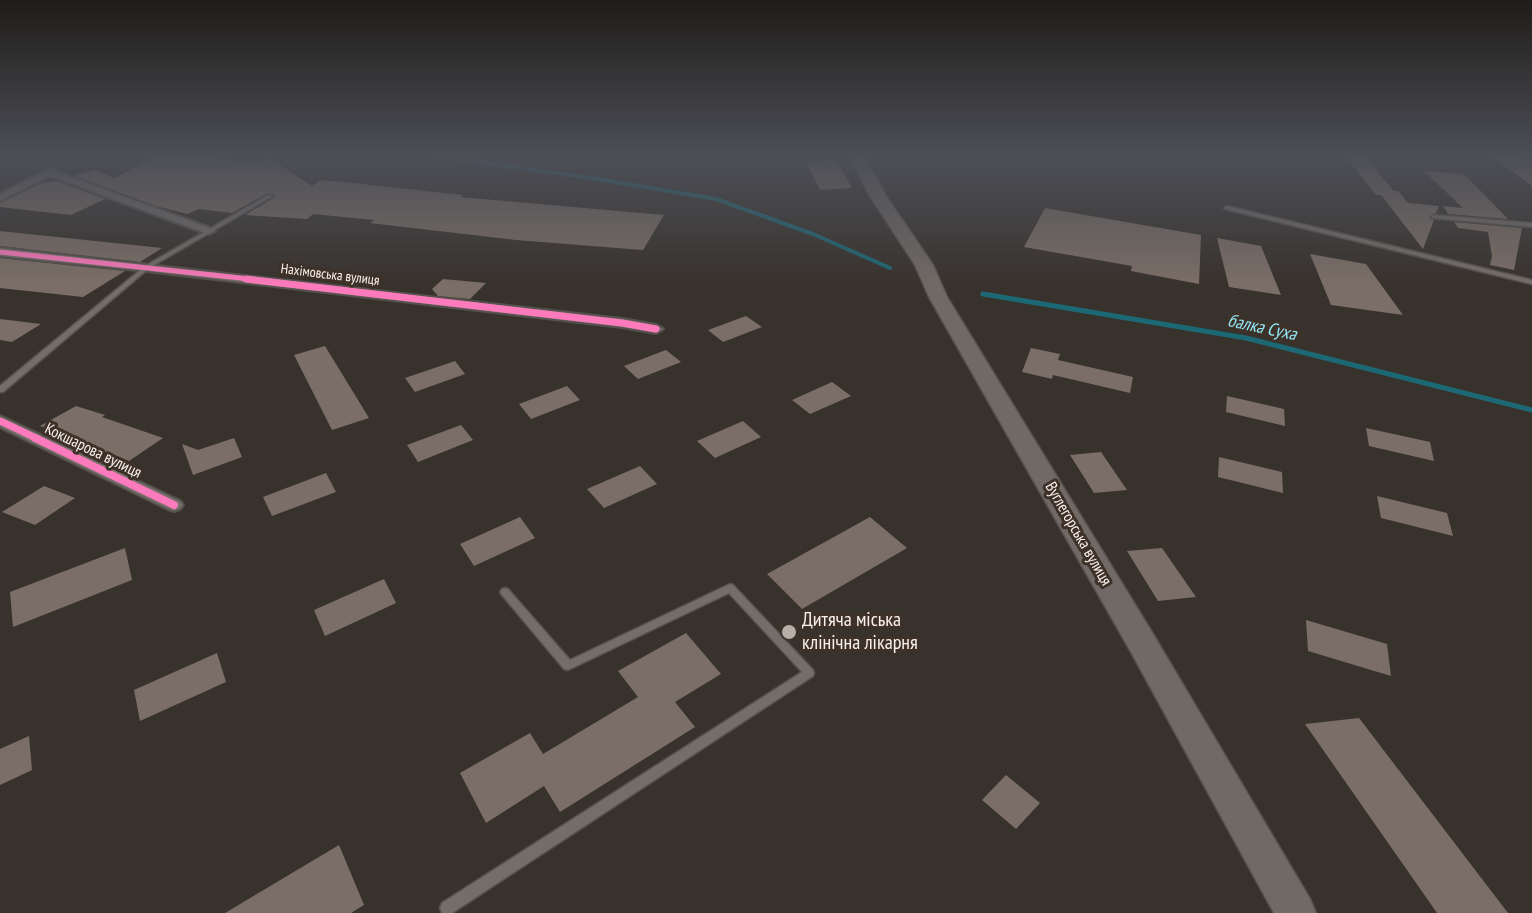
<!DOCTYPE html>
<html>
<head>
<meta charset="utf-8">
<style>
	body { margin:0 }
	canvas { display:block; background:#38322d }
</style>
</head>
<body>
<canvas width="1532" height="913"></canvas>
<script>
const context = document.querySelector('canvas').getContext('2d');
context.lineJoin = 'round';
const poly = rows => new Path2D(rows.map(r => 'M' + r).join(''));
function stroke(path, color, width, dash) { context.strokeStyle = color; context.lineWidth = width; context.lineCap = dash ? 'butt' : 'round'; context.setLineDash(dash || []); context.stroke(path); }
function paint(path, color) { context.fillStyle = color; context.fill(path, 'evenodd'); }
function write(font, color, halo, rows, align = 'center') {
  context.font = font + ' "PT Sans Narrow",sans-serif'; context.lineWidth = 6; context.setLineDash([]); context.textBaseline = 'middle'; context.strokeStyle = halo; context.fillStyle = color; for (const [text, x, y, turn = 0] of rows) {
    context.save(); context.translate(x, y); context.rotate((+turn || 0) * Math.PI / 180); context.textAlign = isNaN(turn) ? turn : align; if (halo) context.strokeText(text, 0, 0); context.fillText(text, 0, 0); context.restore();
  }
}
stroke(poly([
	[439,157,586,177,716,199,813,234,890,268]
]), '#1c6874', 4);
stroke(poly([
	[983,294,1246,338,1532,410]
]), '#1c6874', 5);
paint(poly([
	[154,157,204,157,258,163,271,159,312,186,321,180,343,182,463,195,460,197,664,215,643,250,516,240,370,223,374,220,313,214,307,219,245,215,275,197,268,193,232,213,199,209,187,214,156,206,74,176,95,170,115,178],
	[1352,157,1365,157,1394,191,1398,191,1408,203,1439,206,1436,213,1429,217,1434,220,1423,249,1381,195,1376,195,1348,160],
	[1493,157,1532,159,1532,186],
	[836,160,852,188,820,190,806,162],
	[1424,171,1464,174,1508,219,1448,214,1443,206,1463,208],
	[57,181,105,199,71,215,0,207,0,203,42,183],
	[1045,208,1201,235,1199,284,1131,271,1132,266,1024,247],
	[1454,222,1522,228,1514,270,1490,265,1492,256,1488,232,1458,228],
	[0,231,48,236,162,248,140,262,0,246],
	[1217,238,1261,246,1281,295,1229,287],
	[1310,254,1366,264,1403,315,1331,305],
	[0,258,125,271,83,297,0,288],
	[443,279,486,283,470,299,438,296,432,289],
	[746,316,762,327,723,342,708,330],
	[0,319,41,324,12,342,0,340],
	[325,346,369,418,332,430,294,355],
	[1031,348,1060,354,1058,360,1133,377,1130,393,1053,375,1052,379,1022,372],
	[666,350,681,362,638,379,624,366],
	[455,361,465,374,415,392,405,378],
	[832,382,851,396,810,414,792,400],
	[567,386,580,400,531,419,519,404],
	[1227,396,1284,409,1285,426,1226,412],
	[76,406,105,415,102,417,163,438,129,461,98,449,101,448,40,426],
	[743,421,761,437,715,458,697,441],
	[461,425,473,440,418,462,407,445],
	[1366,428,1430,442,1434,461,1369,446],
	[234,438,242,457,193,475,182,444,198,450],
	[1101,452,1127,490,1094,493,1070,455],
	[1219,457,1282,472,1283,493,1218,477],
	[640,466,657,484,604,508,587,489],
	[326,473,336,492,272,516,263,497],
	[44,486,75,498,35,525,2,512],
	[1377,496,1447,513,1453,536,1381,518],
	[520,517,535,538,474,566,460,544],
	[870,517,907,548,802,609,767,574],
	[125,548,132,580,13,627,10,592],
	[1162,548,1196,597,1158,601,1127,551],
	[384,579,396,603,325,636,314,610],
	[1306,620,1387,644,1391,676,1308,651],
	[686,633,721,674,675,702,695,727,560,812,544,786,486,823,460,773,530,733,543,754,638,697,618,671],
	[217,653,226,682,140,721,134,690],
	[1359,718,1508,913,1437,913,1305,724],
	[29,736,32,770,0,785,0,749],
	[1006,775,1040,803,1016,829,982,800],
	[339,845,364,905,351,913,225,913]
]), '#7b6e66');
const service = poly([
	[268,195,273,196,149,268,3,392,0,392,0,386,145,266,268,195],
	[1227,206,1532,280,1532,284,1225,209,1224,208,1227,206],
	[1434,215,1532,223,1532,227,1432,218,1431,217,1434,215],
	[730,584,733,585,813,670,814,673,813,676,452,913,442,913,440,908,442,903,802,672,729,593,568,670,564,669,502,595,500,592,502,589,505,588,508,589,570,660,730,584]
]);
const minor = poly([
	[49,169,213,229,215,231,209,234,205,233,50,176,0,201,0,194,49,169],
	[0,248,622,319,656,325,663,329,656,333,622,327,147,271,0,256,0,248],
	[0,416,180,501,183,505,180,509,174,511,168,509,0,427,0,416]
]);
const secondary = poly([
	[850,157,864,157,886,196,933,265,947,297,1153,634,1310,899,1316,913,1274,913,1131,652,929,297,915,265,870,196,850,157]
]);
stroke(service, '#57514d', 3);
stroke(minor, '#57514d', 4);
stroke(secondary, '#57514d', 3);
paint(service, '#746e6a');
paint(minor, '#746e6a');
paint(secondary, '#706965');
stroke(poly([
	[0,252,259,280]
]), '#fd7abc', 5);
stroke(poly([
	[246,279,622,323,656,329],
	[0,421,38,439]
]), '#fd7abc', 7);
stroke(poly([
	[35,438,174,505]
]), '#fd7abc', 8);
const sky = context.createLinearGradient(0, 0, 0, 285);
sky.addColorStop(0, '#1f1c19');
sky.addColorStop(0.55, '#4d4f57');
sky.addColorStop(1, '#4d4f5700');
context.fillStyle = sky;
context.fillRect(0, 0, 1532, 285);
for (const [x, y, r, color] of [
	[789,632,8,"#b6aea9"]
]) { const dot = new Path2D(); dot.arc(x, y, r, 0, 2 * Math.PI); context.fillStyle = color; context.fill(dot); stroke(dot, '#3d3128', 2); }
write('14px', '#faf1ec', '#3d3128', [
	["Нахімовська вулиця",330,275,7]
]);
write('16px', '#faf1ec', '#3d3128', [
	["Кокшарова вулиця",93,451,26],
	["Вуглегорська вулиця",1078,534,60]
]);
write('italic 18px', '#92e8f9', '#3d3128', [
	["балка Суха",1262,328,12]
]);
write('20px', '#faf1ec', '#3d3128', [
	["Дитяча міська",802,620],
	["клінічна лікарня",802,643]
], 'left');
</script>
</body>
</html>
